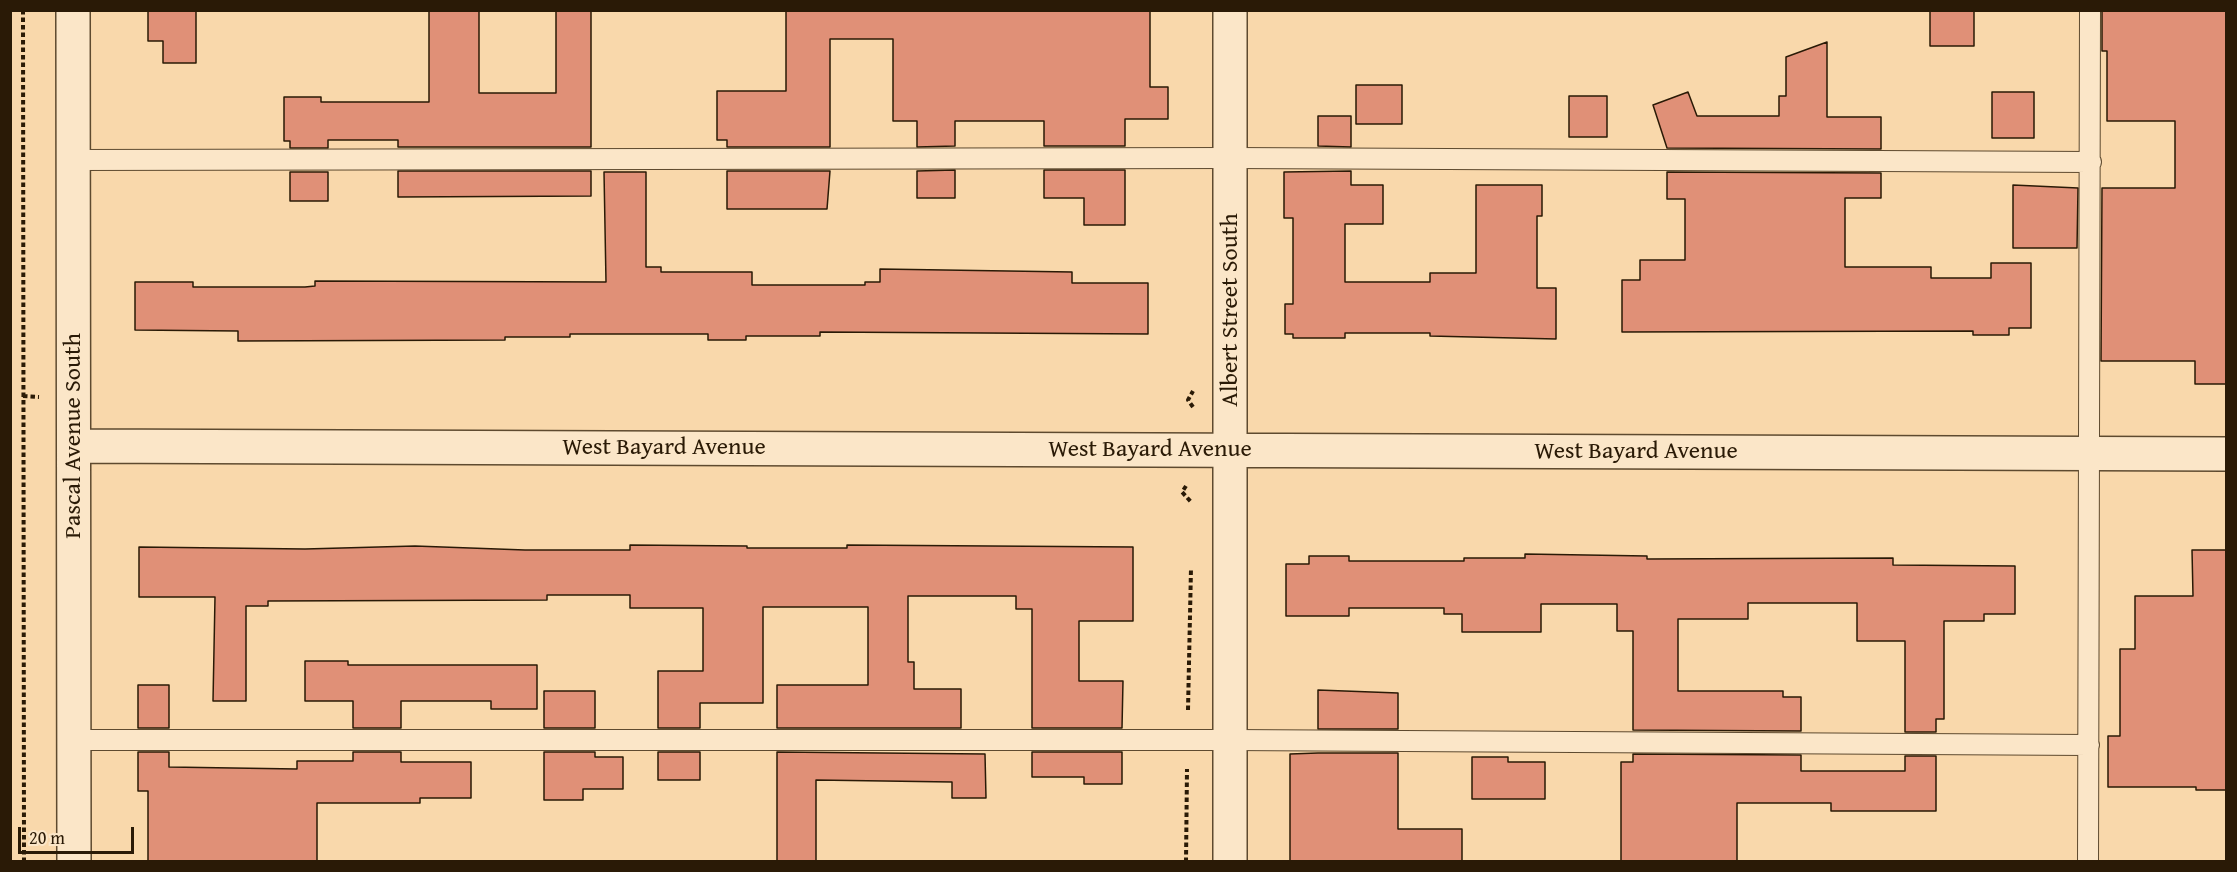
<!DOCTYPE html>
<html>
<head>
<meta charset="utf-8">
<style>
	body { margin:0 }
	#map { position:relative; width:2237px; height:872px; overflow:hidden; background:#f9d8ab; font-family:"Gentium Book Plus",serif }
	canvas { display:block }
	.frame { position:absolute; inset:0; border:12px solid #2a1a06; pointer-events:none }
	.scale { position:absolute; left:18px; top:827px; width:116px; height:27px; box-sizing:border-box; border:3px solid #2a1a06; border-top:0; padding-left:8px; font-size:18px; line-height:21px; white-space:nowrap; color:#2a1a06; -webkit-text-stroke:4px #fbe6c8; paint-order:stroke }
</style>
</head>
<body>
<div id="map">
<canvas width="2237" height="872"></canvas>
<div class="frame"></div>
<div class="scale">20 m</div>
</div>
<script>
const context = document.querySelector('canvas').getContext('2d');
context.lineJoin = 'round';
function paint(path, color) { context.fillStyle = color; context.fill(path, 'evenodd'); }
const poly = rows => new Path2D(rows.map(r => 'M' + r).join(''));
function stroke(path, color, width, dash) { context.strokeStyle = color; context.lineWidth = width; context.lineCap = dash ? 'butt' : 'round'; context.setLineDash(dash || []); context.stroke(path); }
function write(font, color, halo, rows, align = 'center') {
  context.font = font + ' "Gentium Book Plus",serif'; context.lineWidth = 4.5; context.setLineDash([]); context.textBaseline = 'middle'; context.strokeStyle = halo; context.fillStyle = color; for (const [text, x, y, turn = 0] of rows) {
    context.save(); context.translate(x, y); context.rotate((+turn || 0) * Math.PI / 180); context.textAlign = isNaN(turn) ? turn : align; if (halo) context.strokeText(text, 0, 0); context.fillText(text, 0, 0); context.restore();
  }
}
const building = poly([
	[148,10,196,10,196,63,163,63,163,41,148,41,148,10],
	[429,10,479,10,479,93,556,93,556,10,591,10,591,147,398,147,398,140,328,140,328,148,290,148,290,141,284,141,284,97,321,97,321,102,429,102,429,10],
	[786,10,1150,10,1150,87,1168,87,1168,119,1125,119,1125,146,1044,146,1044,121,955,121,955,146,917,147,917,121,893,121,893,39,830,39,830,147,727,147,727,140,717,140,717,91,786,91,786,10],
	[1930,10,1974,10,1974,46,1930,46,1930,10],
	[2102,10,2226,10,2226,384,2195,384,2195,361,2101,361,2102,188,2175,188,2175,121,2107,121,2107,51,2102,51,2102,10],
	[1827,42,1827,117,1881,117,1881,149,1667,148,1653,105,1688,92,1697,116,1779,116,1779,96,1786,96,1786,57,1827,42],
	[1356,85,1402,85,1402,124,1356,124,1356,85],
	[1992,92,2034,92,2034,138,1992,138,1992,92],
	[1569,96,1607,96,1607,137,1569,137,1569,96],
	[1318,116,1351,116,1351,147,1318,146,1318,116],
	[955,170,955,198,917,198,917,171,955,170],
	[1044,170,1125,170,1125,225,1084,225,1084,198,1044,198,1044,170],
	[398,171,591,171,591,196,398,197,398,171],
	[727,171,830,171,827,209,727,209,727,171],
	[1351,171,1351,185,1383,185,1383,224,1345,224,1345,282,1430,282,1430,273,1476,273,1476,185,1542,185,1542,216,1537,216,1537,288,1556,288,1556,339,1430,336,1430,333,1345,333,1345,338,1293,338,1293,334,1285,334,1285,304,1293,304,1293,218,1284,218,1284,172,1351,171],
	[290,172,328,172,328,201,290,201,290,172],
	[604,172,646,172,646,267,661,267,661,272,752,272,752,285,865,285,865,282,880,282,880,269,1072,272,1072,283,1148,283,1148,334,820,332,820,336,746,336,746,340,708,340,708,334,570,334,570,337,505,337,505,340,238,341,238,331,135,330,135,282,193,282,193,287,305,287,315,286,315,281,606,282,604,172],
	[1667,172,1881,173,1881,198,1845,198,1845,267,1931,267,1931,278,1991,278,1991,263,2031,263,2031,328,2009,328,2009,335,1973,335,1973,331,1622,332,1622,280,1640,280,1640,260,1685,260,1685,199,1667,199,1667,172],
	[2013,185,2078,188,2077,248,2013,248,2013,185],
	[630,545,747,546,747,548,847,548,847,545,1133,547,1133,621,1079,621,1079,681,1123,681,1122,728,1032,728,1032,609,1016,609,1016,596,908,596,908,662,914,662,914,689,961,689,961,728,777,728,777,685,868,685,868,607,763,607,763,703,700,703,700,728,658,728,658,671,703,671,703,608,630,608,630,595,547,595,547,600,268,601,268,606,246,606,246,701,213,701,215,597,139,597,139,547,305,549,415,546,525,550,630,550,630,545],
	[2192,550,2226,550,2226,790,2196,790,2196,787,2108,787,2108,736,2120,736,2120,649,2135,649,2135,596,2193,596,2192,550],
	[1525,554,1647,556,1647,559,1893,558,1893,565,2015,566,2015,614,1984,614,1984,621,1944,621,1944,719,1936,719,1936,732,1905,732,1905,641,1857,641,1857,603,1748,603,1748,619,1678,619,1678,691,1783,691,1783,697,1801,697,1801,731,1633,730,1633,631,1617,631,1617,604,1541,604,1541,632,1462,632,1462,614,1444,614,1444,608,1349,608,1349,616,1286,616,1286,564,1309,564,1309,556,1349,556,1349,561,1464,561,1464,558,1525,558,1525,554],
	[305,661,348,661,348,665,537,665,537,709,491,709,491,701,401,701,401,728,353,728,353,701,305,701,305,661],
	[138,685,169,685,169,728,138,728,138,685],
	[1318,690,1398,693,1398,729,1318,729,1318,690],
	[544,691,595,691,595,728,544,728,544,691],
	[138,752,169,752,169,767,297,769,297,761,353,761,353,752,401,752,401,762,471,762,471,798,420,798,420,803,317,803,317,861,148,861,148,791,138,791,138,752],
	[544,752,595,752,595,757,623,757,623,789,583,789,583,800,544,800,544,752],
	[658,752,700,752,700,780,658,780,658,752],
	[777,752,985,754,986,798,952,798,952,782,816,780,816,861,777,861,777,752],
	[1032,752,1122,752,1122,784,1084,784,1084,777,1032,777,1032,752],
	[1318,753,1398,753,1398,829,1462,829,1462,861,1290,861,1290,754,1318,753],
	[1633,754,1801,755,1801,771,1905,771,1905,756,1936,756,1936,811,1831,811,1831,803,1737,803,1737,861,1621,861,1621,762,1633,762,1633,754],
	[1472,757,1508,757,1508,762,1545,762,1545,799,1472,799,1472,757]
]);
paint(building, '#e09077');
stroke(building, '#2a1a06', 1.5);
const service = poly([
	[74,160,1232,158,2091,162],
	[74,740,1231,740,2089,745],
	[2088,862,2090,10]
]);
const minor = poly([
	[73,10,74,862],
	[1230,10,1230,862],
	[74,446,2226,454]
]);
stroke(service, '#5e4a2f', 22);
stroke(minor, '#5e4a2f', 36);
stroke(poly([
	[23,10,24,862],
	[23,396,39,397],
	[1193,407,1188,400,1193,391],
	[1186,486,1182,492,1192,503],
	[1188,710,1191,568],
	[1186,862,1187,769]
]), '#2a1a06', 4, [4.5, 3]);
stroke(service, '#fbe6c8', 20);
stroke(minor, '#fbe6c8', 33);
write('24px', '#2a1a06', '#fbe6c8', [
	["Albert Street South",1231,310,-90],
	["Pascal Avenue South",74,436,-90],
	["West Bayard Avenue",664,448],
	["West Bayard Avenue",1150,450],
	["West Bayard Avenue",1636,452]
]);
</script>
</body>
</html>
